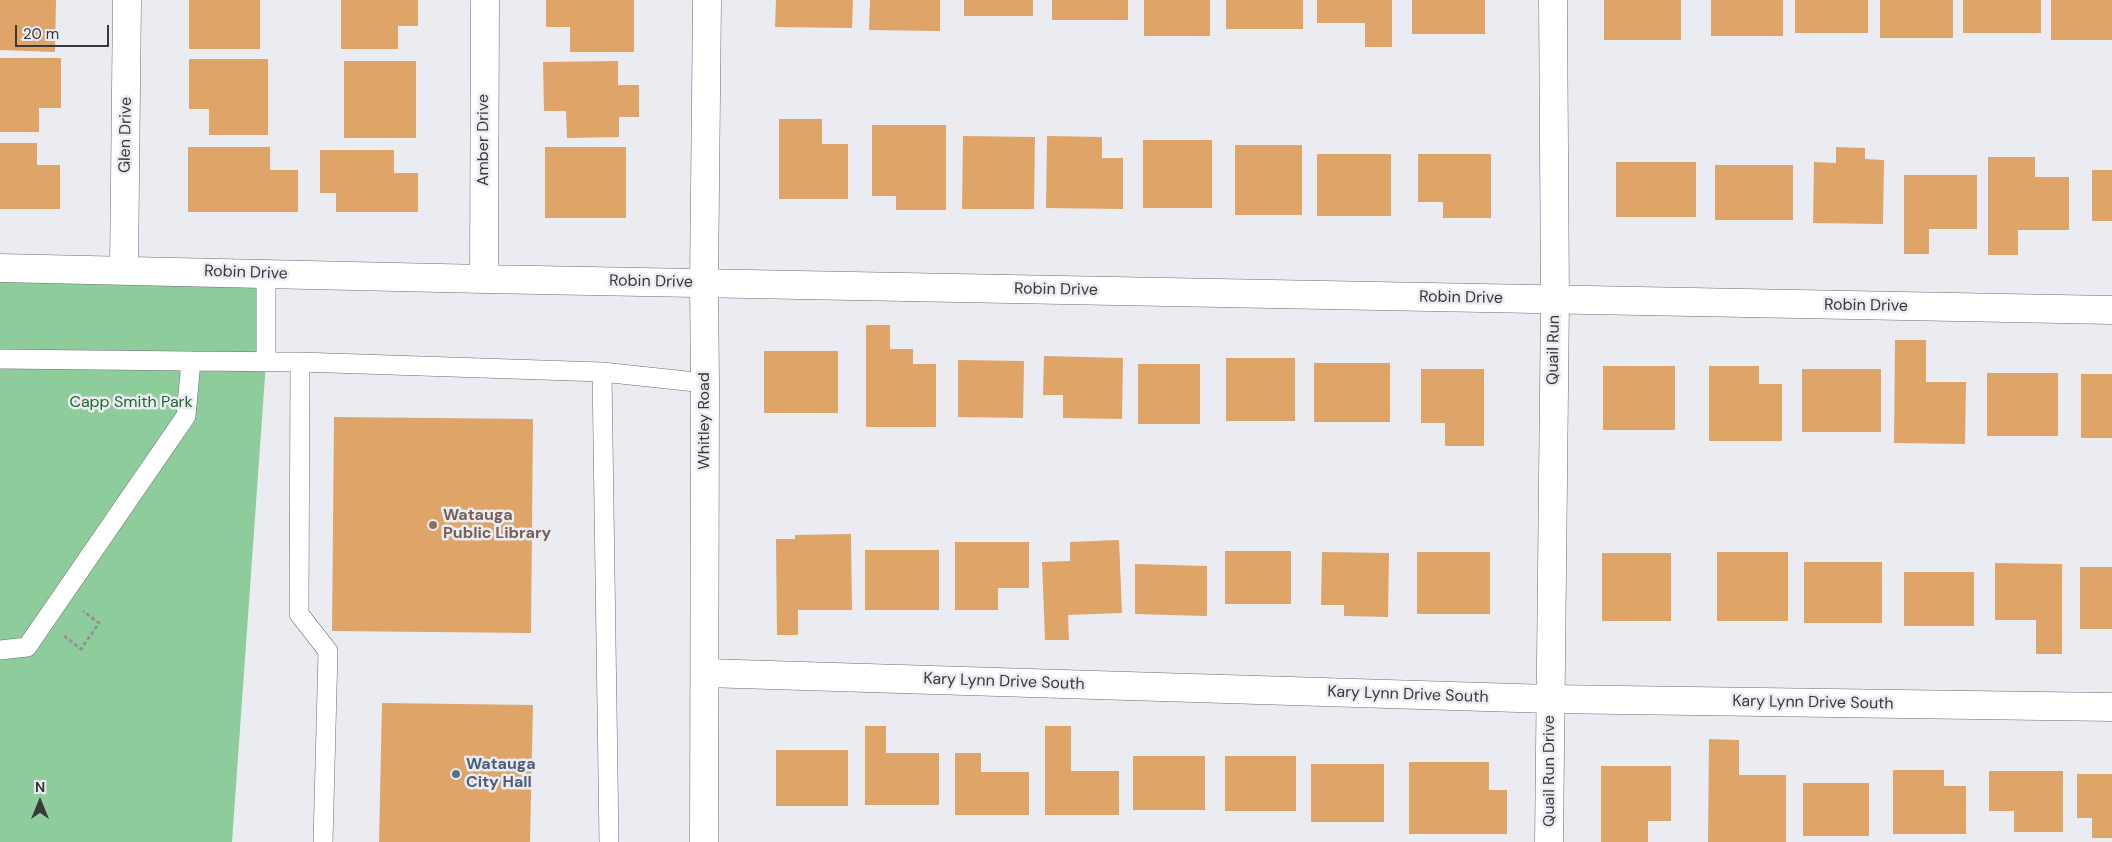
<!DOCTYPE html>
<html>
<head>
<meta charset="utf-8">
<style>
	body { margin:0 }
	#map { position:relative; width:2112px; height:842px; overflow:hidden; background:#eaecf2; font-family:"DM Sans",sans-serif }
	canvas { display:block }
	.north { position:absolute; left:15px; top:777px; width:50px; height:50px; -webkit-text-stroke:4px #eaecf2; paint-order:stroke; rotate:0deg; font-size:14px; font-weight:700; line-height:20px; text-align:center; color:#38393b }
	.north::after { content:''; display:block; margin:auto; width:18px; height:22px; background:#38393b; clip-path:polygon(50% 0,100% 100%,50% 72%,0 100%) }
	.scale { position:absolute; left:15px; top:25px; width:94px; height:22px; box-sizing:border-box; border:2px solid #38393b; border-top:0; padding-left:6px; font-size:15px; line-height:18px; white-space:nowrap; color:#38393b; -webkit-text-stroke:4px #eaecf2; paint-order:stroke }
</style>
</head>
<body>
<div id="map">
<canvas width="2112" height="842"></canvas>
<div class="north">N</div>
<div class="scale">20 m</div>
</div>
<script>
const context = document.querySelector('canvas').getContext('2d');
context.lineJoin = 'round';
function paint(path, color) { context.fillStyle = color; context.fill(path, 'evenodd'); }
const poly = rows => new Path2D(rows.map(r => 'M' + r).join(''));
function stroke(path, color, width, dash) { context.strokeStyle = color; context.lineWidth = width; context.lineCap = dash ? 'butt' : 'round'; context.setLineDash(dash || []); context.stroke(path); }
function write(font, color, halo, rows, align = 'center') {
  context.font = font + ' "DM Sans",sans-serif'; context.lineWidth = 5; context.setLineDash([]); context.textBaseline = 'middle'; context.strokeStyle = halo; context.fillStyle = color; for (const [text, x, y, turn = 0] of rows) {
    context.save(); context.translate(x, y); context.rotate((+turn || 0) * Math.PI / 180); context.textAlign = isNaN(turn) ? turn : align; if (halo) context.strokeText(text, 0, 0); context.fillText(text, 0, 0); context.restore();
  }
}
paint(poly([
	[0,269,266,273,266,362,232,842,0,842]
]), '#8fcc9b');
paint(poly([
	[0,0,56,0,55,52,0,50],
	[189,0,260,0,260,49,189,49],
	[341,0,418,0,418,26,398,26,398,49,341,49],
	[546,0,634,0,634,52,570,52,570,27,546,27],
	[776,0,853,0,852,28,775,27],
	[870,0,940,0,940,31,869,30],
	[964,0,1033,0,1033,16,964,16],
	[1052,0,1128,0,1128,20,1052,20],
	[1144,0,1210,0,1210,36,1144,36],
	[1226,0,1303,0,1303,29,1226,29],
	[1317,0,1392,0,1392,47,1365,47,1365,23,1317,23],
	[1412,0,1485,0,1485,34,1412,34],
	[1604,0,1681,0,1681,40,1604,40],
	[1711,0,1783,0,1783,36,1711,36],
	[1795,0,1868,0,1868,33,1795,33],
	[1880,0,1953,0,1953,38,1880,38],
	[1963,0,2041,0,2041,33,1963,33],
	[2051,0,2112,0,2112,40,2051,40],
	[0,58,61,58,61,108,39,108,39,132,0,132],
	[189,59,268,59,268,135,209,135,209,109,189,109],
	[344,61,416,61,416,138,344,138],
	[618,61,618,85,639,85,639,117,619,117,619,137,567,138,566,111,544,111,543,62],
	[779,119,822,119,822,144,848,144,848,199,779,199],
	[872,125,946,125,946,210,896,210,896,196,872,196],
	[963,136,1035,137,1034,209,962,209],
	[1047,136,1102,137,1102,158,1123,158,1123,209,1046,208],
	[1143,140,1212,140,1212,208,1143,208],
	[0,143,37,143,37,165,60,165,60,209,0,209],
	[1235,145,1302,145,1302,215,1235,215],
	[188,147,270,147,270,170,298,170,298,212,188,212],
	[545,147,626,147,626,218,545,218],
	[1836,147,1865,148,1865,159,1884,160,1883,224,1813,223,1814,162,1836,163],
	[320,150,394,150,394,173,418,173,418,212,336,212,336,193,320,193],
	[1317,154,1391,154,1391,216,1317,216],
	[1418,154,1491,154,1491,218,1443,218,1443,202,1418,202],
	[1988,157,2035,157,2035,177,2069,177,2069,230,2018,230,2018,255,1988,255],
	[1616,162,1696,162,1696,217,1616,217],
	[1715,165,1793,165,1793,220,1715,220],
	[2092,170,2112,170,2112,221,2092,221],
	[1904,175,1977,175,1977,229,1929,229,1929,254,1904,254],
	[866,325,890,325,890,349,913,349,913,364,936,364,936,427,866,427],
	[1895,340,1926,340,1926,382,1966,382,1965,444,1894,443],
	[764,351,838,351,838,413,764,413],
	[1044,356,1123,358,1122,419,1063,418,1063,395,1043,395],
	[1226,358,1295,358,1295,421,1226,421],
	[958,360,1024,361,1023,418,958,417],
	[1314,363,1390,363,1390,422,1314,422],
	[1138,364,1200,364,1200,424,1138,424],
	[1603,366,1675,366,1675,430,1603,430],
	[1709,366,1759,366,1759,384,1782,384,1782,441,1709,441],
	[1421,369,1484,369,1484,446,1445,446,1445,423,1421,423],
	[1802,369,1881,369,1881,432,1802,432],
	[1987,373,2058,373,2058,436,1987,436],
	[2081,374,2112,374,2112,438,2081,438],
	[334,417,533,419,531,633,332,631],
	[851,534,852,610,798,610,798,635,777,635,776,539,795,539,795,535],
	[1119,540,1122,613,1068,615,1069,640,1045,640,1042,562,1070,561,1070,542],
	[955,542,1029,542,1029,588,998,588,998,610,955,610],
	[865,550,939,550,939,610,865,610],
	[1225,551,1291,551,1291,604,1225,604],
	[1322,552,1389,553,1388,617,1344,616,1344,605,1321,605],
	[1417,552,1490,552,1490,614,1417,614],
	[1717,552,1788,552,1788,621,1717,621],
	[1602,553,1671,553,1671,621,1602,621],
	[1804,562,1882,562,1882,623,1804,623],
	[1995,563,2062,564,2062,654,2036,654,2036,620,1995,620],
	[1135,564,1207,566,1207,616,1135,614],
	[2080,567,2112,567,2112,629,2080,629],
	[1904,572,1974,572,1974,626,1904,626],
	[382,703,533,705,530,842,379,842],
	[865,726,886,726,886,753,939,753,939,805,865,805],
	[1045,726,1071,726,1071,771,1119,771,1119,815,1045,815],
	[1709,739,1739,740,1739,775,1786,775,1786,842,1708,842],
	[776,750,848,750,848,806,776,806],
	[955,753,981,753,981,772,1029,772,1029,815,955,815],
	[1133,756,1205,756,1205,810,1133,810],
	[1225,756,1296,756,1296,811,1225,811],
	[1409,762,1489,762,1489,790,1507,790,1507,834,1409,834],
	[1311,764,1384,764,1384,822,1311,822],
	[1601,766,1671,766,1671,821,1648,821,1648,842,1601,842],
	[1893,770,1944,770,1944,786,1966,786,1966,834,1893,834],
	[1989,771,2063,771,2063,832,2014,832,2014,811,1989,811],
	[2077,774,2112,774,2112,838,2092,838,2092,818,2077,818],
	[1803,783,1869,783,1869,836,1803,836]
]), '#dea468');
const lane = poly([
	[0,359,191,361,186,416,27,647,0,650],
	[191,361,300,362,602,372,705,383],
	[266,362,266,273],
	[300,362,299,614,328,651,323,842],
	[602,372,609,842]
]);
const street = poly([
	[0,268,484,279,2112,310],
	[124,270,127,0],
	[484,279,485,0],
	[705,673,1550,699,2112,707],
	[1549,842,1555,300,1553,0]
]);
const secondary = poly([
	[704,842,705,383,704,283,707,0]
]);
stroke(lane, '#6a6c71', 20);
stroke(street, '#6a6c71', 29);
stroke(secondary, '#6a6c71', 29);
stroke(poly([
	[64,636,81,649,99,623,83,611]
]), '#929397', 3, [4, 2.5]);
stroke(lane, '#fff', 19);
stroke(street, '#fff', 28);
stroke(secondary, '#fff', 28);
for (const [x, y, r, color] of [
	[433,525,5,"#8d6e63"],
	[456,774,5,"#5c6f8a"]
]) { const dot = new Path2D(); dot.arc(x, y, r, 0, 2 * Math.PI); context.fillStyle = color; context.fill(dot); stroke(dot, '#eaecf2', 2); }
write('16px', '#38393b', '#eaecf2', [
	["Glen Drive",126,135,-89],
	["Amber Drive",484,140,-90],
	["Robin Drive",246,273,2],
	["Robin Drive",651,282,1],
	["Robin Drive",1056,290,1],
	["Robin Drive",1461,298,1],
	["Robin Drive",1866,306,1],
	["Quail Run",1554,350,-89],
	["Whitley Road",705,421,-90],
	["Kary Lynn Drive South",1004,682,2],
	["Kary Lynn Drive South",1408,695,2],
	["Kary Lynn Drive South",1813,703,1],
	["Quail Run Drive",1550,771,-90]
]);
write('16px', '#1c6533', '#eaecf2', [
	["Capp Smith Park",131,403]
]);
write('bold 16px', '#785e54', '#eaecf2', [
	["Watauga",443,516],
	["Public Library",443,534]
], 'left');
write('bold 16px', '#4e5e75', '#eaecf2', [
	["Watauga",466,765],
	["City Hall",466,783]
], 'left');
</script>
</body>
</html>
